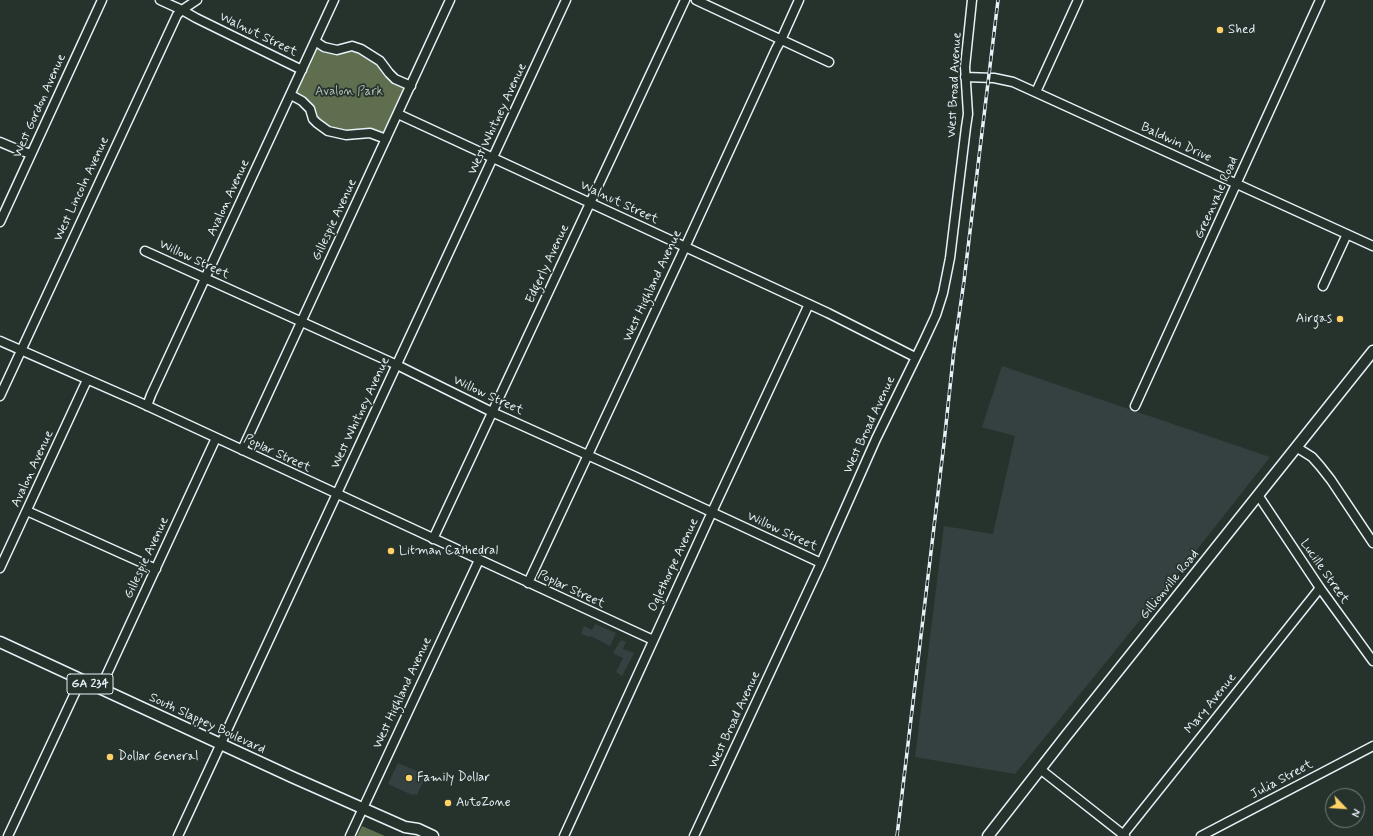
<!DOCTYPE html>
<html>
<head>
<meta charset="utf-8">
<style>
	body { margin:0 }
	#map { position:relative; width:1373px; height:836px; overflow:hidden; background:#26332d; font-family:Mynerve,sans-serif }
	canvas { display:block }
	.north { position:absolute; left:1325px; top:788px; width:40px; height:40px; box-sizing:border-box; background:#26332d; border:1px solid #747f7e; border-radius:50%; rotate:115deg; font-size:11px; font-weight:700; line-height:16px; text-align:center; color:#e8f1f8 }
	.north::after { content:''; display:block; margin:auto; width:14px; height:18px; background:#ffd166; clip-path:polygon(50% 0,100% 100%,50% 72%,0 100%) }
</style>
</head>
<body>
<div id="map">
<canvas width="1373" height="836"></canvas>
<div class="north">N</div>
</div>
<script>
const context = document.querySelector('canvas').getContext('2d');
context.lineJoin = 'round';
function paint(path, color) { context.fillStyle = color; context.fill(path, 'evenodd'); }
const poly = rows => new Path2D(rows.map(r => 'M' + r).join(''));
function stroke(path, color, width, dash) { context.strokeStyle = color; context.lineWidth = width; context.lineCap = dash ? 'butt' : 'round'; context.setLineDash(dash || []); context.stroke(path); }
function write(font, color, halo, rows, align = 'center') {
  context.font = font + ' Mynerve,sans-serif'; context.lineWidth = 3.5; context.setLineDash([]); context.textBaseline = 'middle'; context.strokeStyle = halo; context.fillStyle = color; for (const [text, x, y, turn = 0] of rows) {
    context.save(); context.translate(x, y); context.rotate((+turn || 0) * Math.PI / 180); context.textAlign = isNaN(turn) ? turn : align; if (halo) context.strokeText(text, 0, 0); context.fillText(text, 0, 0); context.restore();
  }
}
paint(poly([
	[1002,366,1270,457,1188,561,1015,774,915,757,944,526,993,534,1015,436,982,427],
	[595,624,616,633,610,646,591,636,590,637,581,634,584,626,592,630],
	[621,640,626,642,623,649,634,653,622,676,616,672,623,658,613,653],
	[398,763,426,775,417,795,414,794,412,795,388,784]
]), '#354141');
paint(poly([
	[316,43,348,48,372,57,409,86,386,138,346,134,329,130,292,94],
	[362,826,385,836,357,836]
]), '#606e50');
const minor = poly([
	[160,0,182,10,196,18,302,70],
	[696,0,829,62],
	[315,41,324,47,337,50,352,46,361,49,380,61,389,73,395,79,411,86],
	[965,77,994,78,1013,82,1024,87,1373,246],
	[1036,92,1078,0],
	[291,95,302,101,310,109,313,119,317,123,328,131,346,135,370,133,386,139],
	[398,114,828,313,915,357],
	[0,142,19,150,31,154],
	[0,222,102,0],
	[145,251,397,365,492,412,634,476,821,563],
	[1323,286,1347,234],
	[0,341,139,402,653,640],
	[0,396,177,15,182,10,197,0],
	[147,406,151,395,334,0],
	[1135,406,1320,0],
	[1296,447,1312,457,1320,466,1331,480,1373,543],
	[242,450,450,0],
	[1258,495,1320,588,1373,661],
	[27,511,156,569],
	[433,539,685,0],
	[0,568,87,380],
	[528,583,681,256,776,49,781,40,799,0],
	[100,689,216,438],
	[1040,769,1125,836],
	[8,836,81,680],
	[178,836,566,0],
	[350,836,479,560],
	[564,836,712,512,809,304],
	[694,836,821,563,876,439,923,343,936,315,943,293,950,258,966,127,968,114,965,67,972,0],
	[1122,836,1320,588],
	[1201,836,1373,746]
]);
const major = poly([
	[0,642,292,777,405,827,418,829,433,836],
	[988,836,1066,736,1373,351]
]);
stroke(minor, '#e8f1f8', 11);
stroke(major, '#e8f1f8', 13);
stroke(minor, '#26332d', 8);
stroke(major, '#26332d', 10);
const rail = poly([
	[897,836,944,443,954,350,964,281,998,0]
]);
stroke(rail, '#e8f1f8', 3.5);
stroke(rail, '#26332d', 2, [6]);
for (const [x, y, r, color] of [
	[1220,30,4,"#ffd166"],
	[1340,319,4,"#ffd166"],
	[391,551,4,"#ffd166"],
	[110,757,4,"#ffd166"],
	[409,778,4,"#ffd166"],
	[448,803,4,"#ffd166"]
]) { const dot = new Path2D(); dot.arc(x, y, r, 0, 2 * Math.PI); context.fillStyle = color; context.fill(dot); stroke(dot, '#26332d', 1.5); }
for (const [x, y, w] of [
	[90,684,46]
]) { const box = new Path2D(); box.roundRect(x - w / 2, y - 10, w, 20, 3); context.fillStyle = '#26332d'; context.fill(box); stroke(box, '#e8f1f8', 1); }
write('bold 12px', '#e8f1f8', null, [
	["GA 234",90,684]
]);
write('13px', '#e8f1f8', '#26332d', [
	["Shed",1228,30],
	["Airgas",1332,319,"right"],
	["Litman Cathedral",399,551],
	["Dollar General",118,757],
	["Family Dollar",417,778],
	["AutoZone",456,803]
], 'left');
write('13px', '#e8f1f8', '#26332d', [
	["Walnut Street",258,35,26],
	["West Broad Avenue",955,85,-87],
	["West Gordon Avenue",40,106,-66],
	["West Whitney Avenue",498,119,-65],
	["Baldwin Drive",1176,143,25],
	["West Lincoln Avenue",82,189,-65],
	["Avalon Avenue",229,198,-65],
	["Greenvale Road",1217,198,-66],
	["Walnut Street",619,203,25],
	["Gillespie Avenue",335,220,-65],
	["Willow Street",194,260,25],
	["Edgerly Avenue",548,264,-65],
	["West Highland Avenue",653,286,-65],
	["Willow Street",488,396,25],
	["West Whitney Avenue",361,413,-65],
	["West Broad Avenue",870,425,-65],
	["Poplar Street",277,454,25],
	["Avalon Avenue",33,469,-65],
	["Willow Street",782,532,25],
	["Gillespie Avenue",147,558,-65],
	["Oglethorpe Avenue",674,565,-65],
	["Lucille Street",1324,572,55],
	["Gillionville Road",1170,585,-51],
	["Poplar Street",571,590,25],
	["West Highland Avenue",403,693,-65],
	["Mary Avenue",1211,704,-51],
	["West Broad Avenue",735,720,-65],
	["South Slappey Boulevard",207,724,25],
	["Julia Street",1282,780,-28]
]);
write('13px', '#b2bdb5', '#26332d', [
	["Avalon Park",349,92]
]);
</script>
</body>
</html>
